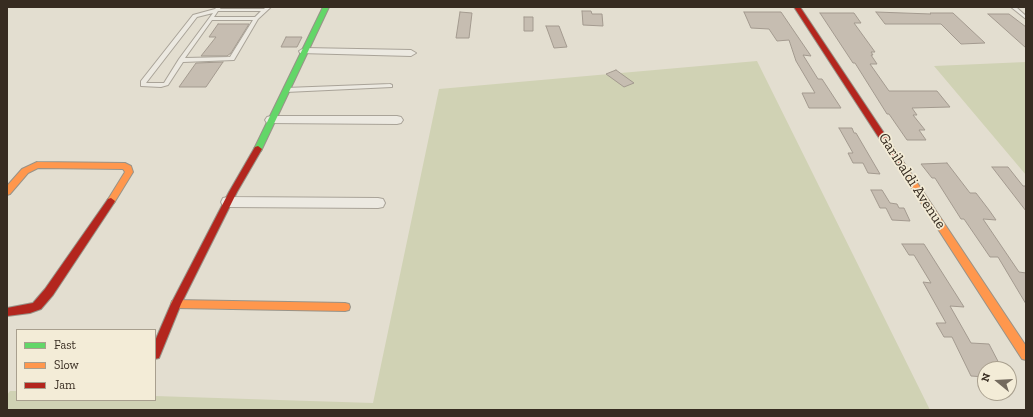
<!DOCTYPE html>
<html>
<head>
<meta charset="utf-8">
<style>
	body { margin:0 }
	#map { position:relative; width:1033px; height:417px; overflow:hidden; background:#e3ded0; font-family:"Zilla Slab",serif }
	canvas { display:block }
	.frame { position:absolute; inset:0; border:8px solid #372c21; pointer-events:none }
	.legend { position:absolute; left:16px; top:329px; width:140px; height:72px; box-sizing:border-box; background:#f3ecd7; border:1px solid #a89f8e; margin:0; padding:5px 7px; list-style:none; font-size:12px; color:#372c21 }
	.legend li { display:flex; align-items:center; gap:8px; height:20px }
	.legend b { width:20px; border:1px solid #a89f8e }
	.north { position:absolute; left:977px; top:361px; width:40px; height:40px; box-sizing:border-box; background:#f3ecd7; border:1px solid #a89f8e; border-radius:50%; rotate:288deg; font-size:11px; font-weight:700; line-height:16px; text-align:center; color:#372c21 }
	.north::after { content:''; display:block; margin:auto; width:14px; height:18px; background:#736a5e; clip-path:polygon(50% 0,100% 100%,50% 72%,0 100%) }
</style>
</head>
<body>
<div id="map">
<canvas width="1033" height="417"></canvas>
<div class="frame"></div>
<ul class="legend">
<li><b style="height:5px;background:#63d668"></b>Fast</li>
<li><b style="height:5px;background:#ff974d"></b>Slow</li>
<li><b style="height:5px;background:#b3261e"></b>Jam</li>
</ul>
<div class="north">N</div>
</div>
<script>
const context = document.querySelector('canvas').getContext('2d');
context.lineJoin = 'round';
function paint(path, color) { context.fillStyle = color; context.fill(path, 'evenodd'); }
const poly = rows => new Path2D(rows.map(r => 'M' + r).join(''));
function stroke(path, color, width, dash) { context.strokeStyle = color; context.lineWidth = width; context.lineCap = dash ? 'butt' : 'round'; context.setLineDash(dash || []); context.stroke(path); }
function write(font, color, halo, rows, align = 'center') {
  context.font = font + ' "Zilla Slab",serif'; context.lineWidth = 3.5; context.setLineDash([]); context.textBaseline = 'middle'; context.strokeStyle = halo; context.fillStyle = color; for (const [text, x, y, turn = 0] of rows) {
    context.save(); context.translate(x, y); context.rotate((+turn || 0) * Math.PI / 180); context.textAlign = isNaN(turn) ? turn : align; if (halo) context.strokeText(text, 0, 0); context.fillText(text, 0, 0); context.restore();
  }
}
paint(poly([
	[757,61,930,410,7,410,7,395,10,391,17,391,17,400,155,400,155,396,373,403,439,89],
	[1026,62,1026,175,934,66]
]), '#d0d2b4');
const building = poly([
	[582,11,591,11,592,14,602,14,603,26,583,25,582,11],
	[460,12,472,13,469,38,456,38,460,12],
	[744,12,781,12,811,56,803,55,818,79,822,79,841,108,809,108,802,93,815,93,796,61,789,40,777,41,769,29,751,28,744,12],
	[876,12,931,14,930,13,953,13,985,43,961,44,941,24,885,24,876,12],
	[820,13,854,13,861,23,854,23,875,52,871,52,873,55,871,55,877,64,870,64,889,91,937,91,950,107,912,108,917,115,913,115,925,130,919,130,926,140,907,140,889,114,887,114,855,63,853,63,820,13],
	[988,14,1009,14,1026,27,1026,48,988,14],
	[524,17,533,17,533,31,524,31,524,17],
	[218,24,249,24,231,53,227,56,201,56,216,37,209,37,218,24],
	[546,26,559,26,567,47,554,48,546,26],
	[286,37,302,37,297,47,281,47,286,37],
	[223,62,206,87,179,87,196,63,223,62],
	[616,70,634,83,624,87,606,74,616,70],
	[839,128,852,128,854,133,856,133,880,174,868,173,863,163,853,163,848,153,853,153,839,128],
	[947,163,970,193,976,193,989,210,996,220,983,219,1019,272,1026,273,1026,304,998,257,990,257,964,219,961,219,935,178,932,178,921,164,947,163],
	[992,167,1008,167,1023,186,1026,186,1026,211,992,167],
	[871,190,882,190,890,203,897,204,899,208,904,208,910,221,892,220,886,208,880,208,871,190],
	[902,244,924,244,964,307,950,306,971,343,989,344,1002,369,985,369,985,377,971,376,952,337,944,337,936,323,946,323,923,282,931,283,914,255,909,255,902,244]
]);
paint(building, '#c6bdb1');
stroke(building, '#a39a8f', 1);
const lane = poly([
	[217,7,221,7,220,9,264,9,266,7,271,7,258,19,234,60,183,62,168,85,161,87,141,86,141,81,193,15,215,9,217,7],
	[218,11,261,11,255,17,214,17,218,11],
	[213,13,179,59,164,83,146,83,197,17,213,13],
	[212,20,253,20,230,57,185,58,212,20],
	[1011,7,1016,7,1026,16,1026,19,1011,7],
	[390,84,392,85,392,87,286,92,283,90,286,88,390,84]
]);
const street = poly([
	[304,48,411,50,416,53,411,56,300,53,299,51,304,48],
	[271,116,397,116,401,117,403,120,401,123,397,124,267,123,265,120,267,117,271,116],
	[228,197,378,198,383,199,385,203,383,207,378,208,228,207,223,206,221,202,223,198,228,197]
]);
const fast = poly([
	[323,7,329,7,262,149,261,151,255,151,254,149,323,7]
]);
const slow = poly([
	[899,159,902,160,1026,346,1026,360,1022,359,896,164,895,162,896,160,899,159],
	[37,162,125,163,131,166,133,172,114,203,111,204,107,201,125,172,123,169,38,168,28,173,10,194,7,195,7,186,22,169,37,162],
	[176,300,345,303,349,304,350,307,349,310,345,311,176,308,172,307,171,304,172,301,176,300]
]);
const jam = poly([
	[794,7,800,7,902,160,903,162,902,164,896,164,794,7],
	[258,146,262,149,237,192,181,304,159,358,155,359,155,341,171,304,229,192,255,147,258,146],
	[111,198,115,201,114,203,53,295,41,309,30,313,7,316,7,308,33,303,45,289,108,199,111,198]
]);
stroke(lane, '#a9a398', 2);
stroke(street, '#a9a398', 2);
stroke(fast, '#989388', 2);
stroke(slow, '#989388', 2);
stroke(jam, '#989388', 2);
paint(lane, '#ece9e1');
paint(street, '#ece9e1');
paint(fast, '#63d668');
paint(slow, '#ff974d');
paint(jam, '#b3261e');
write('15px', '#372c21', '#f3ecd7', [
	["Garibaldi Avenue",912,181,57]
]);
</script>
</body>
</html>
